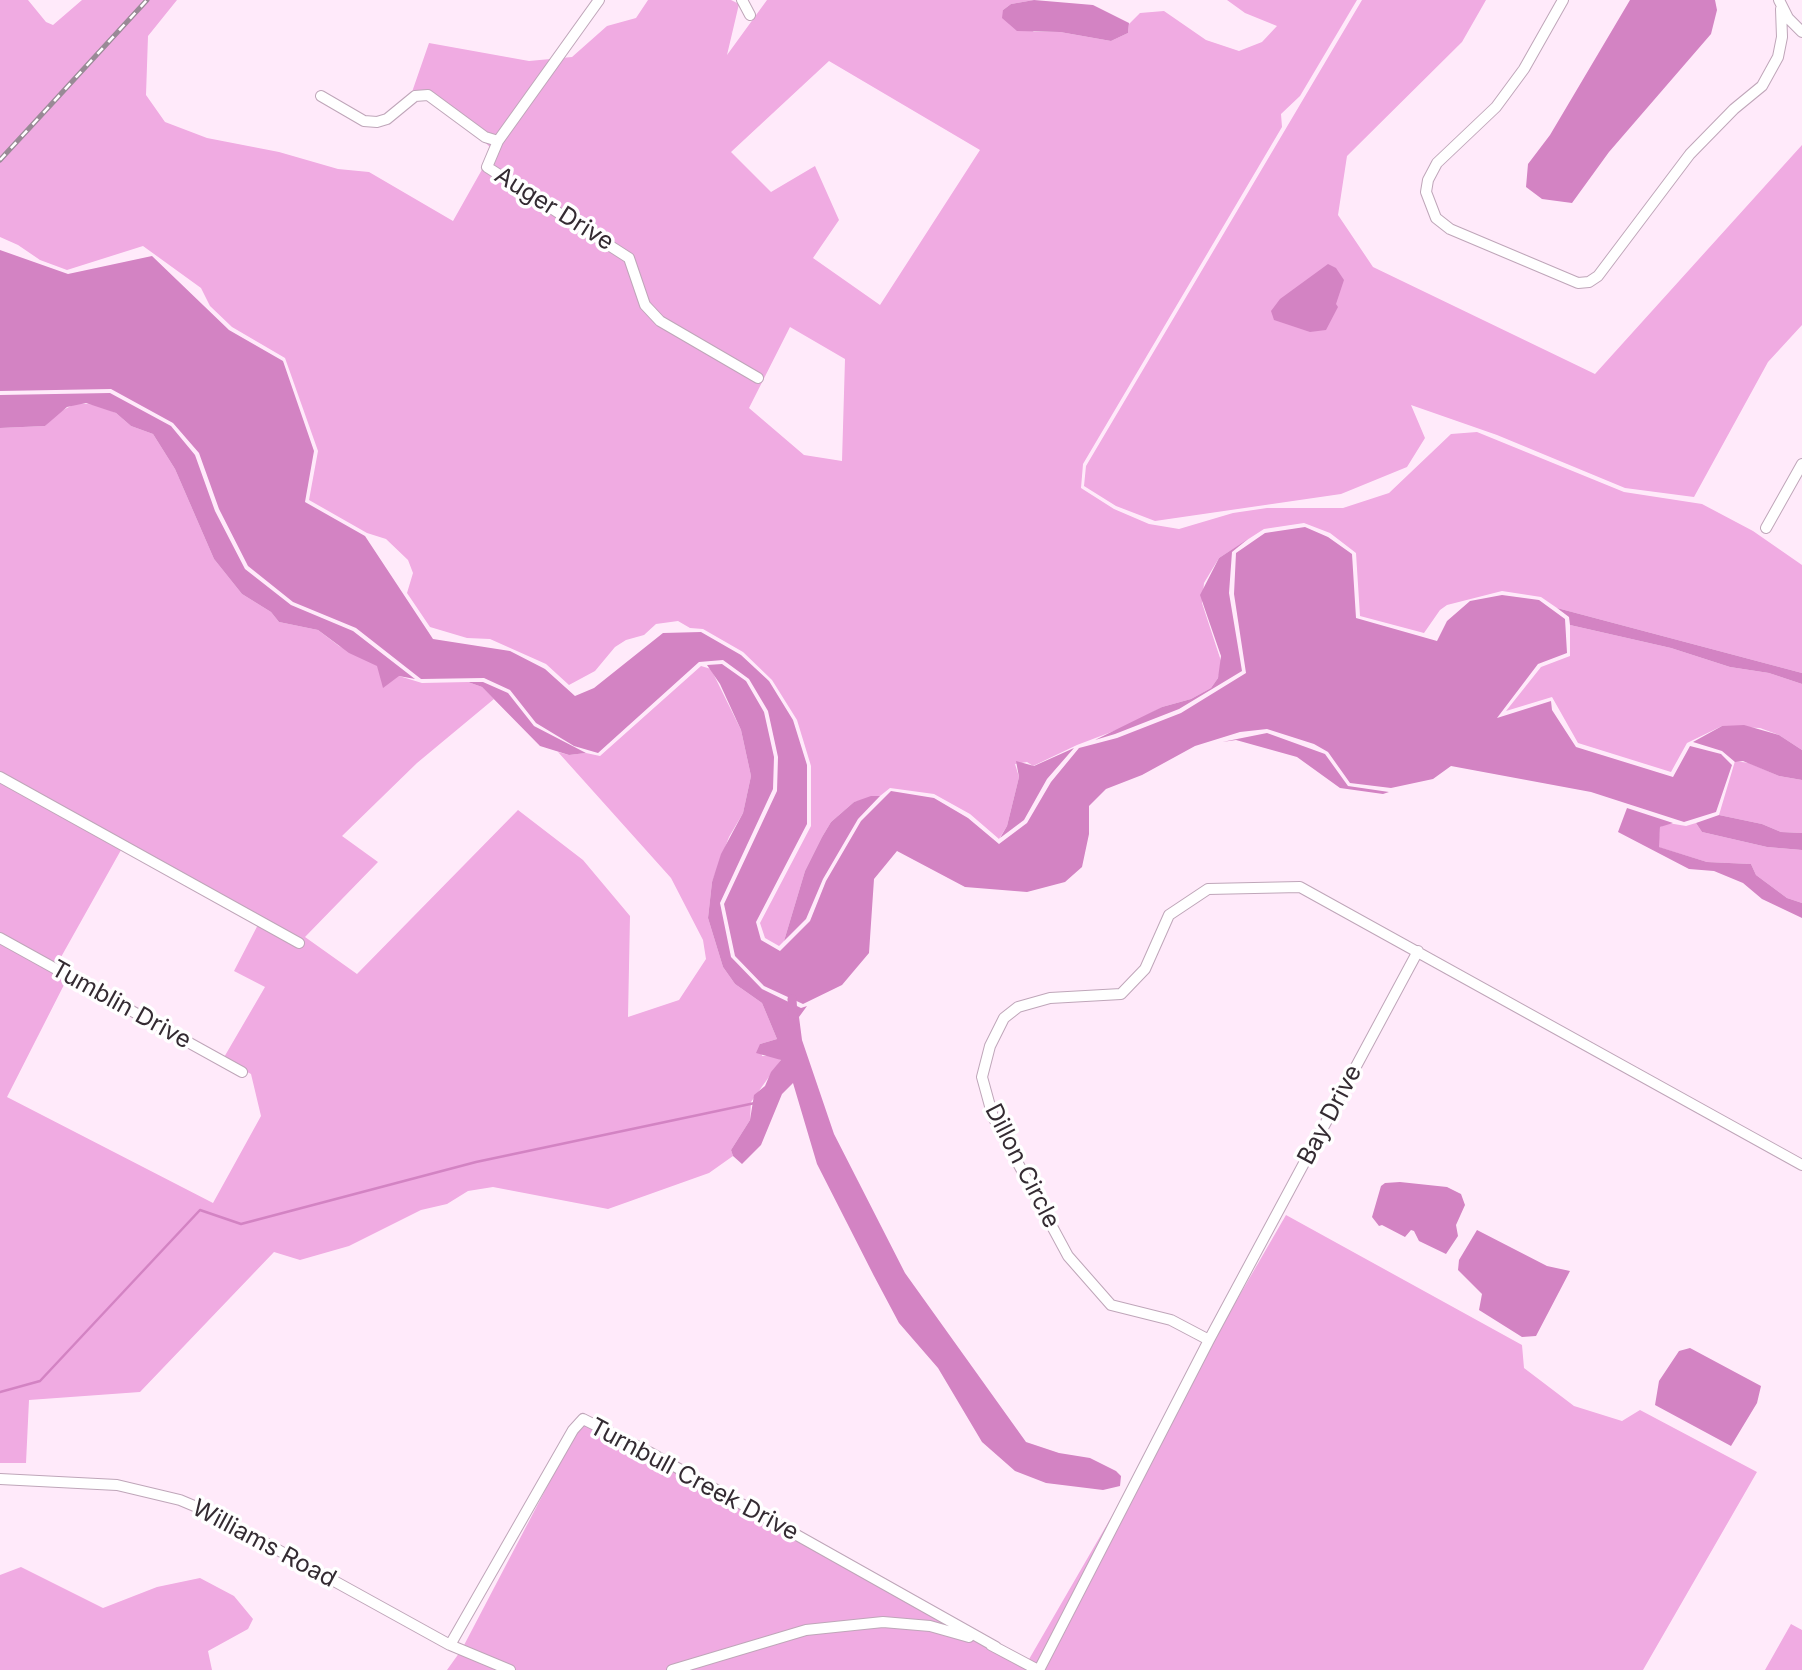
<!DOCTYPE html>
<html>
<head>
<meta charset="utf-8">
<style>
	body { margin:0 }
	canvas { display:block; background:#ffeafa }
</style>
</head>
<body>
<canvas width="1802" height="1670"></canvas>
<script>
const context = document.querySelector('canvas').getContext('2d');
context.lineJoin = 'round';
function paint(path, color) { context.fillStyle = color; context.fill(path, 'evenodd'); }
const poly = rows => new Path2D(rows.map(r => 'M' + r).join(''));
function stroke(path, color, width, dash) { context.strokeStyle = color; context.lineWidth = width; context.lineCap = dash ? 'butt' : 'round'; context.setLineDash(dash || []); context.stroke(path); }
function write(font, color, halo, rows, align = 'center') {
  context.font = font + ' Inter,sans-serif'; context.lineWidth = 7; context.setLineDash([]); context.textBaseline = 'middle'; context.strokeStyle = halo; context.fillStyle = color; for (const [text, x, y, turn = 0] of rows) {
    context.save(); context.translate(x, y); context.rotate((+turn || 0) * Math.PI / 180); context.textAlign = isNaN(turn) ? turn : align; if (halo) context.strokeText(text, 0, 0); context.fillText(text, 0, 0); context.restore();
  }
}
paint(poly([
	[0,0,28,0,46,22,53,25,82,0,177,0,148,36,146,95,165,122,207,138,279,152,338,169,369,172,453,221,493,150,449,108,412,92,429,43,529,61,572,57,607,26,636,18,648,0,731,0,739,4,727,55,767,0,1034,0,1011,4,1003,10,1034,32,1060,32,1111,41,1128,33,1129,24,1140,13,1164,11,1206,40,1239,51,1262,42,1277,26,1245,13,1227,0,1357,0,1300,96,1281,114,1282,127,1083,464,1081,488,1114,509,1149,524,1179,529,1233,513,1267,508,1343,508,1389,493,1451,434,1477,432,1624,492,1702,504,1753,531,1802,565,1802,673,1557,608,1541,597,1502,591,1447,605,1440,610,1424,633,1360,616,1356,553,1330,533,1304,523,1264,529,1219,558,1204,583,1202,603,1222,664,1218,678,1211,688,1191,699,1162,707,1127,726,1077,745,1033,766,1027,762,1015,764,1019,777,1007,826,999,839,970,814,934,794,890,788,880,796,854,802,831,822,822,837,805,871,784,941,779,946,765,938,760,923,811,826,811,766,797,720,772,680,743,652,703,629,690,628,678,621,656,624,644,635,626,640,615,647,595,671,569,685,546,664,490,639,467,638,430,627,407,593,413,573,408,560,386,539,367,533,309,500,318,451,285,358,232,327,210,306,201,288,143,246,67,270,40,260,18,245,0,237],
	[829,61,980,150,880,305,813,258,839,220,815,166,771,192,731,152],
	[790,327,845,359,842,461,804,455,749,408],
	[1362,0,1486,0,1462,42,1347,156,1338,215,1373,267,1595,374,1802,145,1802,325,1768,362,1694,497,1625,488,1497,435,1411,405,1425,438,1407,467,1341,494,1155,521,1116,506,1084,486,1086,466],
	[77,403,98,405,116,413,131,426,153,434,175,469,214,559,242,594,271,612,279,622,318,630,339,646,399,676,422,683,468,682,482,687,494,699,417,763,342,836,378,862,305,937,357,974,518,810,583,860,630,916,628,1017,679,1000,706,959,703,940,671,878,558,752,569,755,586,753,600,756,701,666,711,669,741,730,751,776,743,813,729,837,712,882,708,918,723,967,735,984,762,1003,777,1039,760,1044,762,1056,774,1056,781,1060,751,1102,750,1120,731,1150,733,1156,709,1173,608,1209,493,1187,468,1191,447,1204,421,1210,349,1246,300,1260,274,1252,140,1392,29,1400,26,1463,0,1463,0,428,45,426,57,413],
	[121,850,262,917,234,971,265,987,223,1059,251,1074,261,1116,213,1203,7,1097,69,975,56,966],
	[1570,625,1671,648,1730,667,1769,673,1802,684,1802,750,1779,735,1760,728,1722,726,1687,743,1671,772,1578,743,1552,697,1506,711,1541,667,1570,656],
	[1735,761,1749,763,1779,776,1802,780,1802,833,1781,832,1762,824,1719,815],
	[1668,823,1686,826,1696,823,1702,832,1767,847,1802,850,1802,903,1787,898,1756,875,1751,864,1707,862,1658,847,1660,827],
	[1286,1215,1522,1345,1524,1368,1574,1406,1622,1421,1640,1410,1757,1472,1643,1670,447,1670,462,1649,582,1420,1028,1661],
	[21,1567,103,1608,157,1587,200,1578,234,1596,253,1619,248,1629,208,1651,212,1670,0,1670,0,1575],
	[1791,1624,1802,1630,1802,1670,1765,1670]
]), '#f0abe2');
paint(poly([
	[1034,0,1093,5,1129,23,1128,33,1111,41,1060,32,1017,31,1002,18,1003,10,1011,4],
	[1630,0,1715,0,1717,10,1711,34,1609,152,1572,203,1542,199,1526,187,1528,164,1550,135],
	[0,250,68,274,152,256,229,330,283,361,314,451,305,502,365,536,433,639,510,651,545,669,575,696,594,688,663,633,701,632,741,655,769,681,793,720,807,765,807,824,756,922,761,940,780,951,810,921,826,881,861,821,891,791,934,798,968,818,999,844,1027,823,1051,782,1079,748,1117,738,1181,713,1246,673,1234,594,1236,553,1265,533,1305,527,1328,537,1352,554,1356,618,1437,641,1447,621,1470,601,1502,595,1539,600,1565,619,1567,653,1538,664,1497,718,1551,701,1552,710,1576,747,1673,777,1690,746,1721,754,1732,765,1716,812,1684,822,1591,792,1451,766,1433,779,1391,788,1350,783,1328,752,1314,744,1267,729,1240,732,1195,746,1142,775,1106,789,1089,806,1089,834,1082,867,1065,882,1027,892,965,887,897,851,874,879,869,953,842,985,803,1004,764,986,735,956,724,904,777,791,778,757,768,711,749,679,723,660,699,662,598,753,574,746,536,723,510,690,484,678,421,679,356,628,293,602,248,566,219,509,199,453,173,423,111,389,0,391],
	[1328,264,1336,268,1344,280,1336,304,1338,307,1326,330,1310,332,1274,320,1271,311,1280,299],
	[110,393,171,426,195,455,215,511,245,569,291,605,353,631,415,679,399,676,383,688,377,666,349,653,318,630,279,622,271,612,242,594,214,559,175,469,153,434,131,426,116,413,86,403,67,407,45,426,0,428,0,395],
	[1248,539,1232,552,1229,593,1242,671,1179,709,1115,734,1095,740,1162,707,1191,699,1211,688,1218,678,1221,656,1200,595,1219,558],
	[1557,608,1802,673,1802,684,1769,673,1730,667,1671,648,1570,625,1569,617],
	[722,664,746,681,764,712,774,757,773,789,720,903,731,957,762,989,801,1008,807,1006,799,1017,802,1040,834,1134,905,1273,1026,1442,1059,1453,1090,1458,1116,1471,1121,1476,1120,1486,1103,1490,1046,1483,1015,1471,982,1442,938,1368,899,1323,874,1276,817,1164,793,1083,782,1094,761,1145,742,1164,733,1156,731,1150,750,1120,754,1095,765,1086,771,1072,781,1060,756,1053,760,1044,777,1039,762,1003,735,984,723,967,708,918,712,882,721,854,743,813,751,776,741,730,720,684,707,665],
	[468,682,483,682,508,693,534,726,586,753,569,755,540,746,482,687],
	[1744,725,1779,735,1802,750,1802,780,1779,776,1743,761,1735,762,1722,751,1693,742,1722,726],
	[1267,733,1325,754,1348,786,1389,792,1383,794,1340,788,1297,757,1236,740,1222,742],
	[1074,748,1047,779,1024,820,1000,838,1007,826,1019,777,1016,761,1034,766],
	[871,796,880,796,858,819,823,879,806,919,784,941,805,871,822,837,831,822,854,802],
	[1627,808,1673,823,1660,827,1659,847,1707,862,1751,864,1756,875,1787,898,1802,903,1802,918,1762,899,1743,883,1714,871,1689,869,1618,832],
	[1719,815,1762,824,1781,832,1802,833,1802,850,1767,847,1702,832,1696,823],
	[1400,1182,1447,1187,1461,1194,1465,1205,1456,1225,1458,1236,1446,1254,1419,1241,1414,1231,1411,1230,1405,1237,1382,1225,1379,1226,1372,1217,1381,1186,1385,1183],
	[1477,1230,1547,1266,1570,1271,1536,1336,1522,1337,1479,1310,1482,1294,1458,1270,1459,1260],
	[1690,1348,1761,1386,1757,1403,1731,1446,1655,1405,1659,1381,1679,1351]
]), '#d383c3');
stroke(poly([
	[0,1392,40,1381,200,1210,241,1224,476,1162,755,1103]
]), '#d383c3', 2.5);
stroke(poly([
	[792,999,793,1015]
]), '#d383c3', 9);
const minor = poly([
	[599,0,498,141,487,167,629,258,645,305,660,321,758,378],
	[742,0,750,15],
	[1563,0,1524,69,1496,107,1437,163,1428,180,1426,192,1436,218,1450,229,1578,283,1589,282,1598,276,1690,154,1734,109,1762,86,1778,57,1782,37,1781,9],
	[1779,0,1788,18,1802,32],
	[321,96,364,121,377,122,387,119,415,96,428,95,485,137,498,141],
	[1766,528,1802,464],
	[0,777,299,943],
	[0,938,242,1072],
	[1209,1340,1171,1320,1111,1305,1068,1256,993,1117,982,1077,990,1046,1004,1018,1018,1007,1050,998,1121,994,1145,969,1169,915,1208,889,1300,887,1802,1165],
	[0,1479,117,1485,180,1500,211,1513,450,1645,510,1670],
	[450,1645,573,1430,583,1419,649,1452,996,1647],
	[991,1645,1038,1670],
	[672,1670,806,1630,883,1622,930,1626,969,1637],
	[1039,1670,1209,1340,1418,951]
]);
stroke(minor, '#bfa6b9', 12);
stroke(minor, '#fff', 10);
const rail = poly([
	[0,160,147,0]
]);
stroke(rail, '#998a96', 5);
stroke(rail, '#fff', 2.5, [8]);
write('24px', '#342b32', '#fff', [
	["Auger Drive",554,209,32],
	["Tumblin Drive",121,1005,29],
	["Bay Drive",1330,1115,-62],
	["Dillon Circle",1022,1166,63],
	["Turnbull Creek Drive",694,1480,28],
	["Williams Road",264,1544,28]
]);
</script>
</body>
</html>
